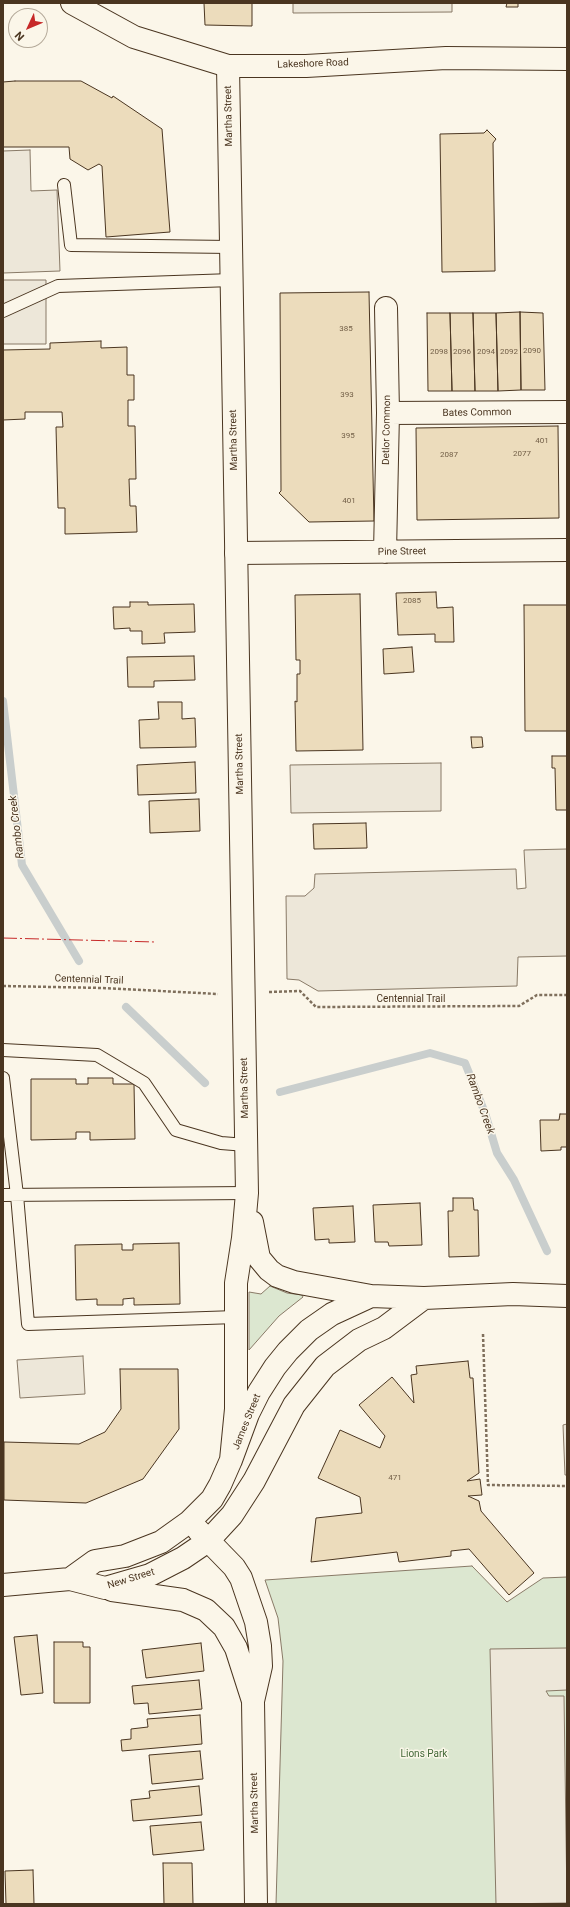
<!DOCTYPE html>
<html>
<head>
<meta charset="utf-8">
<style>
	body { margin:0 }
	#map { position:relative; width:570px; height:1907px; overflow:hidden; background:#fbf6e9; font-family:Roboto,sans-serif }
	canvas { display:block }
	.frame { position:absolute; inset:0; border:4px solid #4a3520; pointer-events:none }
	.north { position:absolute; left:8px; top:8px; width:40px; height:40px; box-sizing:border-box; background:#fbf6e9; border:1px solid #b4a999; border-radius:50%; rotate:226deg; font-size:11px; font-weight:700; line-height:16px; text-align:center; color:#4a3520 }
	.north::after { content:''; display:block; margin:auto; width:14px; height:18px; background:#c62828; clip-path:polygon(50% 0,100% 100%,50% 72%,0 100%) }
</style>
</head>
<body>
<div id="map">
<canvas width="570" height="1907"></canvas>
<div class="frame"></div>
<div class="north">N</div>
</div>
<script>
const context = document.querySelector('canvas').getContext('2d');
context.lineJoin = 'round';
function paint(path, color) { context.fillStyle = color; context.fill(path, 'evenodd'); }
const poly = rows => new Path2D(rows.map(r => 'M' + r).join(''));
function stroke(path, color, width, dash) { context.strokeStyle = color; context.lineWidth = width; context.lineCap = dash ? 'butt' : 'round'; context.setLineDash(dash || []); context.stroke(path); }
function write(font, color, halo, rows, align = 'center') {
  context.font = font + ' Roboto,sans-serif'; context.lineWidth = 3; context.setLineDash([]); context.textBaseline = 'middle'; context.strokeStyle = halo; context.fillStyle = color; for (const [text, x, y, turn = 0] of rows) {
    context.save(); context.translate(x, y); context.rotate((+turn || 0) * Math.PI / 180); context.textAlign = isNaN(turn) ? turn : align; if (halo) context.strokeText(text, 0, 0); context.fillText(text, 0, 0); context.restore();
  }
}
const green = poly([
	[270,1286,287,1293,302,1295,303,1297,279,1316,249,1350,249,1292,261,1294,270,1286],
	[472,1566,507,1602,543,1578,567,1577,567,1904,276,1904,283,1661,278,1618,265,1580,472,1566]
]);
paint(green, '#dce7d0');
stroke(green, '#887966', 1);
const parking = poly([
	[293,3,452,3,452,12,293,13,293,3],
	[30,150,31,191,57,190,60,271,3,273,3,151,30,150],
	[3,280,46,280,46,344,3,344,3,280],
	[441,763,441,811,291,813,290,765,441,763],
	[567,849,567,956,518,957,517,986,318,991,299,980,287,979,286,896,305,896,314,888,315,874,516,869,517,889,526,888,524,850,567,849],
	[83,1356,85,1394,20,1398,17,1360,83,1356],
	[567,1424,567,1475,565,1475,563,1425,567,1424],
	[567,1648,567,1690,546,1691,549,1696,564,1696,567,1903,496,1904,490,1649,567,1648]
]);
paint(parking, '#ede7d9');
stroke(parking, '#887966', 1);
stroke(poly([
	[3,701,22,865,79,961],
	[126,1007,205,1083],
	[280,1092,430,1053,465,1063,485,1113,497,1153,514,1180,547,1251]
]), '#c9cecd', 8);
const building = poly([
	[204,3,252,3,252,26,205,25,204,3],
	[507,3,518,3,518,7,506,7,507,3],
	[15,81,81,81,112,98,113,96,162,129,170,232,106,237,102,166,99,164,88,170,70,159,69,147,3,147,3,82,15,81],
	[487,130,496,139,493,143,495,271,442,272,440,134,484,133,487,130],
	[369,292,374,521,309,522,279,493,281,491,280,293,369,292],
	[520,312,543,313,545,390,521,390,520,312],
	[520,312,521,390,498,391,496,313,520,312],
	[427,313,450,313,452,391,428,391,427,313],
	[450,313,473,313,475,391,452,391,450,313],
	[473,313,496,313,498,391,475,391,473,313],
	[101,341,101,348,127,347,127,375,134,375,134,400,128,400,128,426,135,426,136,479,129,479,130,506,136,506,137,532,65,534,65,508,58,508,56,427,63,427,62,412,25,412,25,419,3,420,3,350,50,349,50,343,101,341],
	[558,426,559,518,417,520,416,428,558,426],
	[436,592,437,608,453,607,454,642,435,642,435,634,398,635,396,593,436,592],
	[360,594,363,750,296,751,295,701,297,702,297,674,300,674,300,660,296,660,295,595,360,594],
	[130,602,148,602,148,605,194,604,195,632,164,633,165,643,142,644,142,631,130,631,130,628,114,629,113,607,130,607,130,602],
	[524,605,567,605,567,731,525,731,524,605],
	[412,647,414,672,384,674,383,649,412,647],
	[194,656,195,680,154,681,154,687,128,687,127,657,194,656],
	[158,702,182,702,182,719,195,718,196,747,140,748,139,720,159,719,158,702],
	[471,737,482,737,483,747,472,748,471,737],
	[552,756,567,756,567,810,556,810,555,768,552,768,552,756],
	[195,762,196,793,138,795,137,765,195,762],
	[199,799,200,831,150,833,149,801,199,799],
	[366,823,367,848,314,849,313,824,366,823],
	[88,1078,113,1078,113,1084,134,1084,135,1139,90,1140,90,1132,76,1132,76,1139,31,1140,31,1079,76,1079,76,1084,88,1084,88,1078],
	[560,1114,567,1114,567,1147,561,1147,561,1150,541,1151,540,1120,559,1120,560,1114],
	[453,1198,473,1198,474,1210,478,1210,479,1256,449,1257,448,1211,453,1211,453,1198],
	[420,1203,422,1245,389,1246,388,1242,375,1242,373,1205,420,1203],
	[353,1206,355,1242,329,1243,329,1239,315,1240,313,1208,353,1206],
	[179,1243,180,1304,134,1305,134,1298,123,1299,123,1305,97,1305,97,1299,76,1300,75,1245,122,1244,122,1250,133,1250,133,1244,179,1243],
	[468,1361,470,1378,473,1378,479,1473,467,1481,480,1479,482,1495,468,1496,479,1501,481,1511,534,1573,509,1595,469,1549,451,1551,451,1556,399,1562,397,1552,311,1562,316,1518,362,1513,360,1497,318,1478,340,1430,380,1448,385,1436,359,1405,392,1377,414,1403,411,1375,417,1374,416,1366,468,1361],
	[120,1369,178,1369,179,1429,143,1479,86,1503,4,1500,4,1442,79,1444,105,1432,121,1409,120,1369],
	[37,1635,43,1693,21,1695,14,1637,37,1635],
	[54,1642,83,1642,83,1647,90,1647,90,1703,54,1703,54,1642],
	[201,1643,204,1671,146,1678,142,1650,201,1643],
	[199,1680,202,1709,149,1714,148,1703,134,1704,132,1686,199,1680],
	[200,1715,202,1744,122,1751,121,1740,131,1739,131,1729,148,1727,147,1719,200,1715],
	[200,1751,203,1779,152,1784,149,1755,200,1751],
	[199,1786,202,1815,133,1821,131,1800,150,1798,149,1791,199,1786],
	[201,1822,204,1850,153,1855,150,1826,201,1822],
	[163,1863,192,1863,193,1904,164,1904,163,1863],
	[33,1870,34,1904,6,1904,5,1871,33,1870]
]);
paint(building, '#ecdcbc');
stroke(building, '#4a3520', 1);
const lane = poly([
	[64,185,71,245,231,247],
	[3,311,58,286,232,280],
	[3,1050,97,1055,144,1083,176,1130,221,1143,246,1145],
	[3,1078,17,1195,28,1324,236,1317],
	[3,1195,247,1193]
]);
const street = poly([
	[388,413,567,412],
	[385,552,388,413,386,308],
	[236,553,567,550]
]);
const secondary = poly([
	[228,66,247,1193,243,1238,236,1283,236,1409,231,1460],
	[252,1222,259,1258,269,1270,277,1276,294,1282,371,1296],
	[198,1530,234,1567,241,1578,256,1622,260,1646,261,1666,253,1701,256,1904],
	[70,1579,95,1561,125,1556,161,1542,189,1522,212,1499,220,1485,231,1460,248,1414,259,1392,275,1367,288,1351,309,1330,332,1314,371,1296,424,1298,513,1294,567,1296],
	[3,1585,70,1579,105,1588,150,1575,183,1558,208,1541,232,1515,254,1481,294,1405,325,1366,359,1340,384,1328,424,1298],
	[112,1590,183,1600,206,1610,224,1627,236,1648,253,1701]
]);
const primary = poly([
	[72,3,134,37,228,66,306,66,446,58,567,59]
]);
stroke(lane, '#4a3520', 14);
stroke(street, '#4a3520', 24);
stroke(secondary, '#4a3520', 24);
stroke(primary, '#4a3520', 24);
stroke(poly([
	[3,986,103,988,218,994],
	[269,992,300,991,316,1007,519,1006,537,995,567,995],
	[483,1334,488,1485,567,1486]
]), '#7f6f5c', 2.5, [3, 2]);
stroke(lane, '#fbf6e9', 12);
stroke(street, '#fbf6e9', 22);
stroke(secondary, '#fbf6e9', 22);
stroke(primary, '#fbf6e9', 22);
stroke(poly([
	[3,938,155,942]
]), '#c62828', 1, [14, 3, 2, 3]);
write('8px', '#725f47', null, [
	["385",346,329],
	["2090",532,351],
	["2098",439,352],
	["2096",462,352],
	["2094",486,352],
	["2092",509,352],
	["393",347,395],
	["395",348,436],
	["401",542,441],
	["2077",522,454],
	["2087",449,455],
	["401",349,501],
	["2085",412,601],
	["471",395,1478]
]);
write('10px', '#4a3520', '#fbf6e9', [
	["Lakeshore Road",313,64,-2],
	["Martha Street",229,116,-91],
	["Bates Common",477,413,-1],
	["Detlor Common",387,430,-89],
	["Martha Street",234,440,-91],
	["Pine Street",402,552,-1],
	["Martha Street",240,764,-91],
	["Centennial Trail",89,980,2],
	["Centennial Trail",411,999],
	["Martha Street",245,1088,-91],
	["James Street",247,1422,-68],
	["New Street",131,1579,-17],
	["Martha Street",255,1803,-91]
]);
write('10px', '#436837', '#fbf6e9', [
	["Lions Park",424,1754]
]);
write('italic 11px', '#4a3520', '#fbf6e9', [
	["Rambo Creek",17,827,-97],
	["Rambo Creek",480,1104,70]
]);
</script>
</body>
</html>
